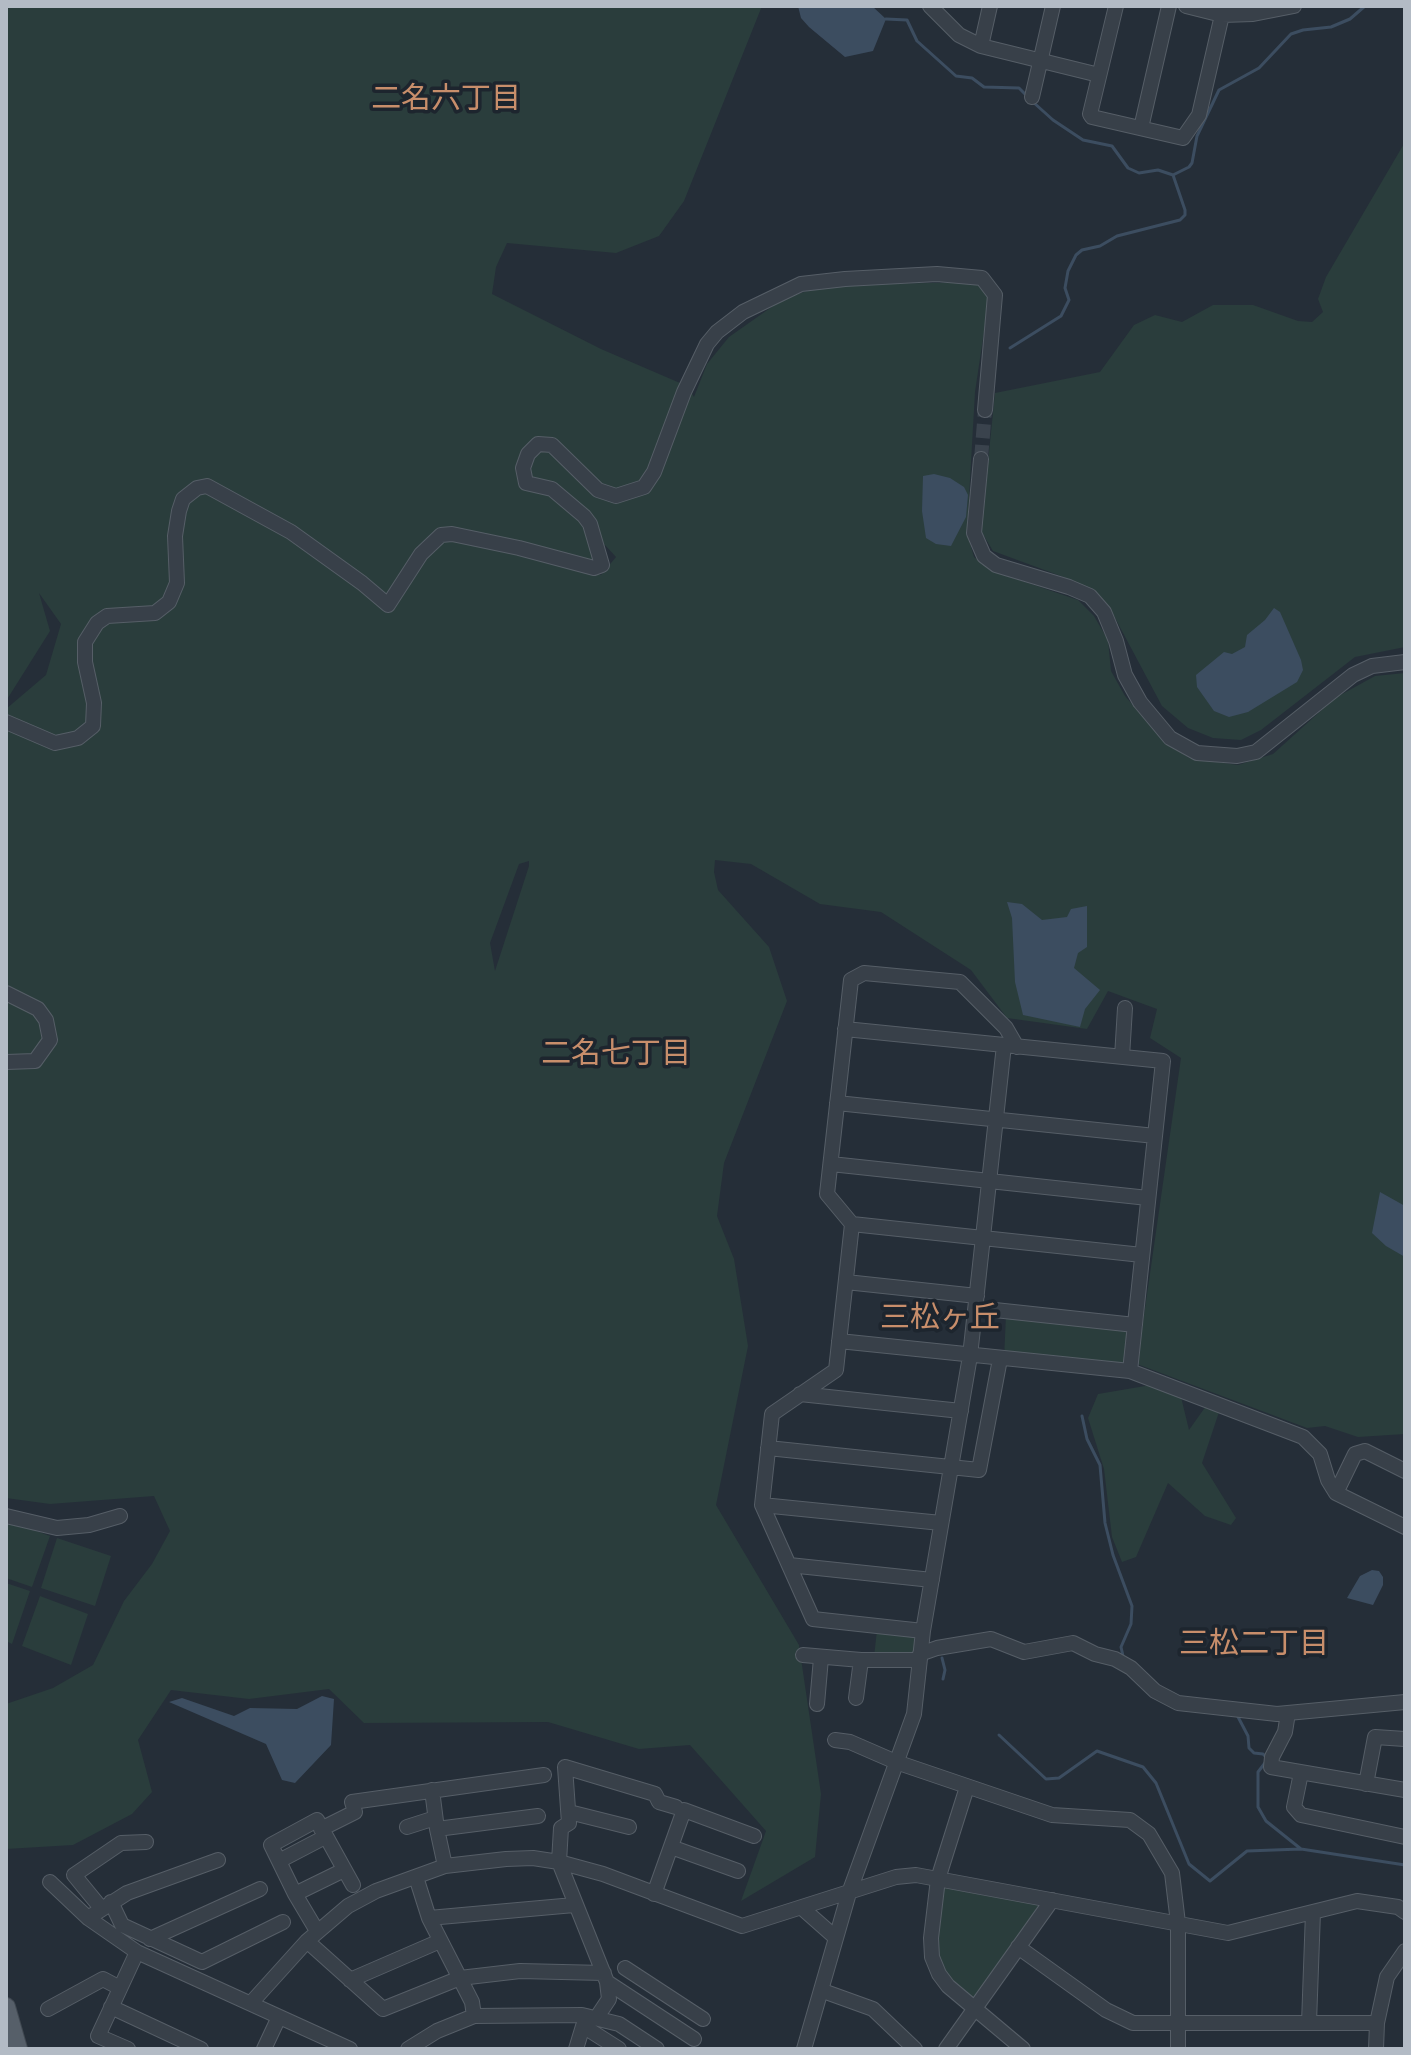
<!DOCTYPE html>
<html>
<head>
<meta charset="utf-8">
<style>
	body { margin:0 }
	#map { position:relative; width:1411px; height:2055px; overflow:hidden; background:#252e38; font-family:"DM Sans",sans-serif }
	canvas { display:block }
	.frame { position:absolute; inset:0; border:8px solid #b3bbc5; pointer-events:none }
</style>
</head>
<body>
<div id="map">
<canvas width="1411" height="2055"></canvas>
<div class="frame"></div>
</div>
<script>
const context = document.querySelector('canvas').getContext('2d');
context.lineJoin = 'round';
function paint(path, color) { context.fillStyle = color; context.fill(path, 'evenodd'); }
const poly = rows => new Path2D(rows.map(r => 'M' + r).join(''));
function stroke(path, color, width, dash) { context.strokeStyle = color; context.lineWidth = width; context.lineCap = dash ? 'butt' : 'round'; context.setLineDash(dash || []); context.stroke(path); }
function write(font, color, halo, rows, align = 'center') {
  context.font = font + ' "DM Sans","Noto Sans JP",sans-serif'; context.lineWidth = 7; context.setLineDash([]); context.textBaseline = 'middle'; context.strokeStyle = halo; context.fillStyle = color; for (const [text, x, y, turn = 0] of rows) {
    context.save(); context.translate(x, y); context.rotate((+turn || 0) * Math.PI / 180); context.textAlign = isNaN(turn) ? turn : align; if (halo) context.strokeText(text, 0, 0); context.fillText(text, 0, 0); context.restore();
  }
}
paint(poly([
	[6,6,762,6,684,201,659,236,616,253,507,243,496,267,492,294,601,349,687,386,694,397,707,364,729,337,783,299,816,288,879,284,975,282,989,298,975,392,967,533,974,557,990,570,1078,600,1094,616,1108,640,1111,671,1125,696,1162,739,1189,758,1238,765,1273,754,1335,698,1375,676,1405,673,1405,1434,1358,1437,1325,1426,1307,1428,1137,1364,1181,1058,1150,1038,1157,1009,1108,991,1087,1029,1007,1018,971,970,881,912,820,904,751,864,715,860,714,872,718,890,769,947,787,1001,724,1163,717,1216,734,1259,748,1346,716,1505,799,1645,821,1794,815,1857,741,1901,766,1831,690,1745,639,1749,548,1722,364,1723,329,1689,249,1699,171,1690,138,1740,152,1792,132,1814,73,1845,6,1849,6,1704,53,1688,93,1665,124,1601,152,1564,170,1531,154,1496,50,1504,6,1498,6,709,46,675,61,624,39,593,50,631,6,701],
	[605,545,616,557,601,575,583,570],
	[529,861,529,866,495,971,490,943,519,864],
	[1405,142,1405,647,1355,657,1261,730,1241,740,1213,738,1188,728,1162,706,1114,616,1077,582,993,551,981,531,995,393,1100,372,1134,325,1155,315,1182,322,1213,305,1253,305,1298,321,1312,322,1323,312,1318,299,1326,277],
	[1006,1315,1129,1331,1126,1364,1004,1359],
	[1151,1385,1181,1397,1189,1430,1206,1406,1219,1412,1202,1463,1236,1518,1231,1525,1205,1516,1168,1483,1136,1557,1122,1562,1112,1537,1104,1469,1088,1418,1098,1394],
	[6,1520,50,1536,32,1587,6,1578],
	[57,1538,111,1556,95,1606,41,1588],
	[6,1583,30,1591,12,1644,6,1641],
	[40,1596,88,1614,71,1665,22,1646],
	[877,1630,913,1635,916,1641,914,1657,874,1657],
	[944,1886,1037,1903,1038,1907,976,1999,971,1999,953,1985,939,1963,935,1938]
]), '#2a3d3c');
paint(poly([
	[798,6,872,6,886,19,873,51,845,57,809,27,801,18],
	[934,474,950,478,964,487,968,495,966,517,951,546,936,544,926,538,922,511,923,476],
	[1274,608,1280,612,1301,660,1303,670,1297,682,1248,712,1229,717,1214,711,1197,687,1196,675,1224,652,1232,654,1245,647,1247,635,1265,620],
	[1007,902,1022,904,1042,920,1067,917,1071,909,1087,906,1087,947,1078,953,1074,968,1100,990,1085,1009,1080,1027,1023,1015,1015,982,1012,918],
	[1380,1192,1405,1206,1405,1257,1386,1246,1372,1233],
	[1372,1570,1379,1571,1383,1577,1383,1585,1373,1605,1347,1598,1360,1576],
	[322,1696,334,1699,331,1745,295,1783,282,1780,266,1744,169,1702,182,1698,234,1716,250,1708,297,1709]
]), '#3c4d60');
stroke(poly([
	[886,19,907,20,917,41,956,76,972,78,984,87,1019,88,1028,97],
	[1033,102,1053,120,1083,140,1112,146,1128,168,1139,173,1158,170,1173,175,1189,167,1192,163,1197,136,1219,90,1259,68,1291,34,1303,30,1331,27,1350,19,1365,6],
	[1010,348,1061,316,1069,300,1065,288,1068,271,1076,255,1082,250,1100,246,1117,236,1180,220,1185,215,1185,210,1173,175],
	[1082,1416,1087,1439,1100,1465,1105,1523,1113,1555,1132,1606,1131,1624,1121,1647,1123,1656],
	[942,1658,945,1670,943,1679],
	[1236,1713,1248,1736,1249,1748,1254,1753,1263,1754,1268,1759,1258,1772,1258,1807,1266,1821,1301,1849],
	[999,1735,1046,1779,1059,1778,1097,1751,1143,1767,1156,1783,1189,1864,1210,1881,1247,1851,1301,1849,1405,1865]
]), '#3c4d60', 3);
stroke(poly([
	[981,459,985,410]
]), '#3a434d', 14, [14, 7]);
const minor = poly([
	[930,6,959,35,981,46,1099,75],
	[1116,6,1090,114,1092,117,1183,138,1199,115,1222,15],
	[1186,6,1222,15,1253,14,1294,6],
	[981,46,990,6],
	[1032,97,1053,6],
	[1141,128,1169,6],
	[981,459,974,533,984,556,996,565,1069,587,1090,596,1104,612,1116,641,1125,675,1140,702,1170,738,1197,753,1237,756,1256,752,1353,675,1372,666,1405,662],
	[6,722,55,743,78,738,93,726,94,703,85,662,85,642,97,623,107,616,155,613,169,602,177,583,175,536,179,511,183,499,197,488,207,486,291,532,362,583,388,605,421,554,441,535,452,534,519,548,594,568,602,565,590,524,584,516,552,489,526,483,523,468,528,454,538,444,552,445,598,490,616,496,644,487,654,472,684,392,707,344,717,332,743,312,801,284,845,279,937,274,982,278,995,295,985,410],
	[6,993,38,1009,46,1020,50,1040,35,1061,6,1062],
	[845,1029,1004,1045],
	[1122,1057,1125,1008],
	[837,1103,1155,1136],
	[831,1164,1148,1198],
	[852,1224,1142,1255],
	[846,1282,977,1296],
	[976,1308,1135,1325],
	[839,1341,1130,1371,1303,1437,1320,1454,1328,1480,1336,1493,1405,1527],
	[800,1394,961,1411],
	[768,1448,979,1470,1000,1359],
	[1336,1493,1355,1454,1365,1451,1405,1471],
	[762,1505,941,1523],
	[6,1516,57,1528,89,1525,120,1516],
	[789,1565,932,1580],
	[923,1631,813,1619,762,1505,772,1414,836,1370,852,1224,827,1194,851,980,864,973,960,982,1006,1028,1017,1047],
	[920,1654,937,1648,991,1639,1024,1652,1073,1643,1095,1654,1115,1659,1131,1668,1155,1691,1178,1703,1277,1714,1405,1702],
	[803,1655,861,1660,919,1660],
	[856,1698,861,1660],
	[817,1704,821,1658],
	[1288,1713,1285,1732,1272,1757,1271,1767,1405,1790],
	[835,1740,850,1742,896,1762,1052,1815,1130,1820,1149,1834,1172,1873,1178,1923,1178,2049],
	[1301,1773,1294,1807,1301,1815,1405,1837],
	[1366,1784,1375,1737,1405,1739],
	[967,1787,938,1879,931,1938,932,1957,939,1974,948,1986,1023,2049],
	[432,1790,437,1829,445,1866],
	[569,1812,629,1827],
	[407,1827,435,1818],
	[321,1829,355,1812,352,1802,544,1775],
	[437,1829,538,1816],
	[671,1847,738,1871],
	[279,1861,325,1837],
	[416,1877,429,1918,472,2002,474,2016],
	[50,1882,88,1918,137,1952,350,2049],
	[295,1894,344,1870],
	[654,1894,684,1810,754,1836],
	[111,1902,122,1925,202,1962,283,1922],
	[101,1908,74,1875,121,1843,146,1842],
	[802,1908,836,1938],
	[88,1918,127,1893,218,1860],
	[429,1918,574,1905],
	[317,1931,295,1894,271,1845,317,1820,353,1885],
	[150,1939,260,1889],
	[307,1941,383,2009,460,1978,520,1971,604,1973],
	[1018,1947,1106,2010,1133,2023,1377,2023],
	[625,1968,703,2019],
	[350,1980,440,1941],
	[607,1982,694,2039],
	[823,1991,873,2009,915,2049],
	[251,2003,307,1941,348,1906,376,1891,445,1866,506,1859,533,1858,559,1862,603,1874,742,1926,896,1877,916,1875,1228,1933,1357,1901,1398,1907,1405,1912],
	[111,2007,201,2049],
	[48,2009,103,1979,120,1988],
	[597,2017,609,1999,607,1982,559,1862,561,1828,569,1823,565,1767,655,1794,659,1802,676,1807],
	[1309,2023,1313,1912],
	[128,2049,98,2036,137,1952],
	[264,2049,279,2017],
	[408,2049,437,2031,474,2016,582,2015,619,2024,657,2049],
	[576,2049,583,2026,619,2049],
	[804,2049,849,1893,914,1714,923,1631,970,1356,1004,1045,1163,1061,1130,1371],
	[946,2049,1052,1900],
	[1376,2049,1377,2023,1387,1977,1405,1951]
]);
const major = poly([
	[6,2007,18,2049]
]);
stroke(minor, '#565e67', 16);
stroke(major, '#414952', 20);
stroke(minor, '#384049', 14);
stroke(major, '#565f69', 18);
write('30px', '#c88e6b', '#1d252e', [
	["二名六丁目",446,100],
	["二名七丁目",616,1055],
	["三松ヶ丘",940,1319],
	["三松二丁目",1254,1645]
]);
</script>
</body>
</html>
